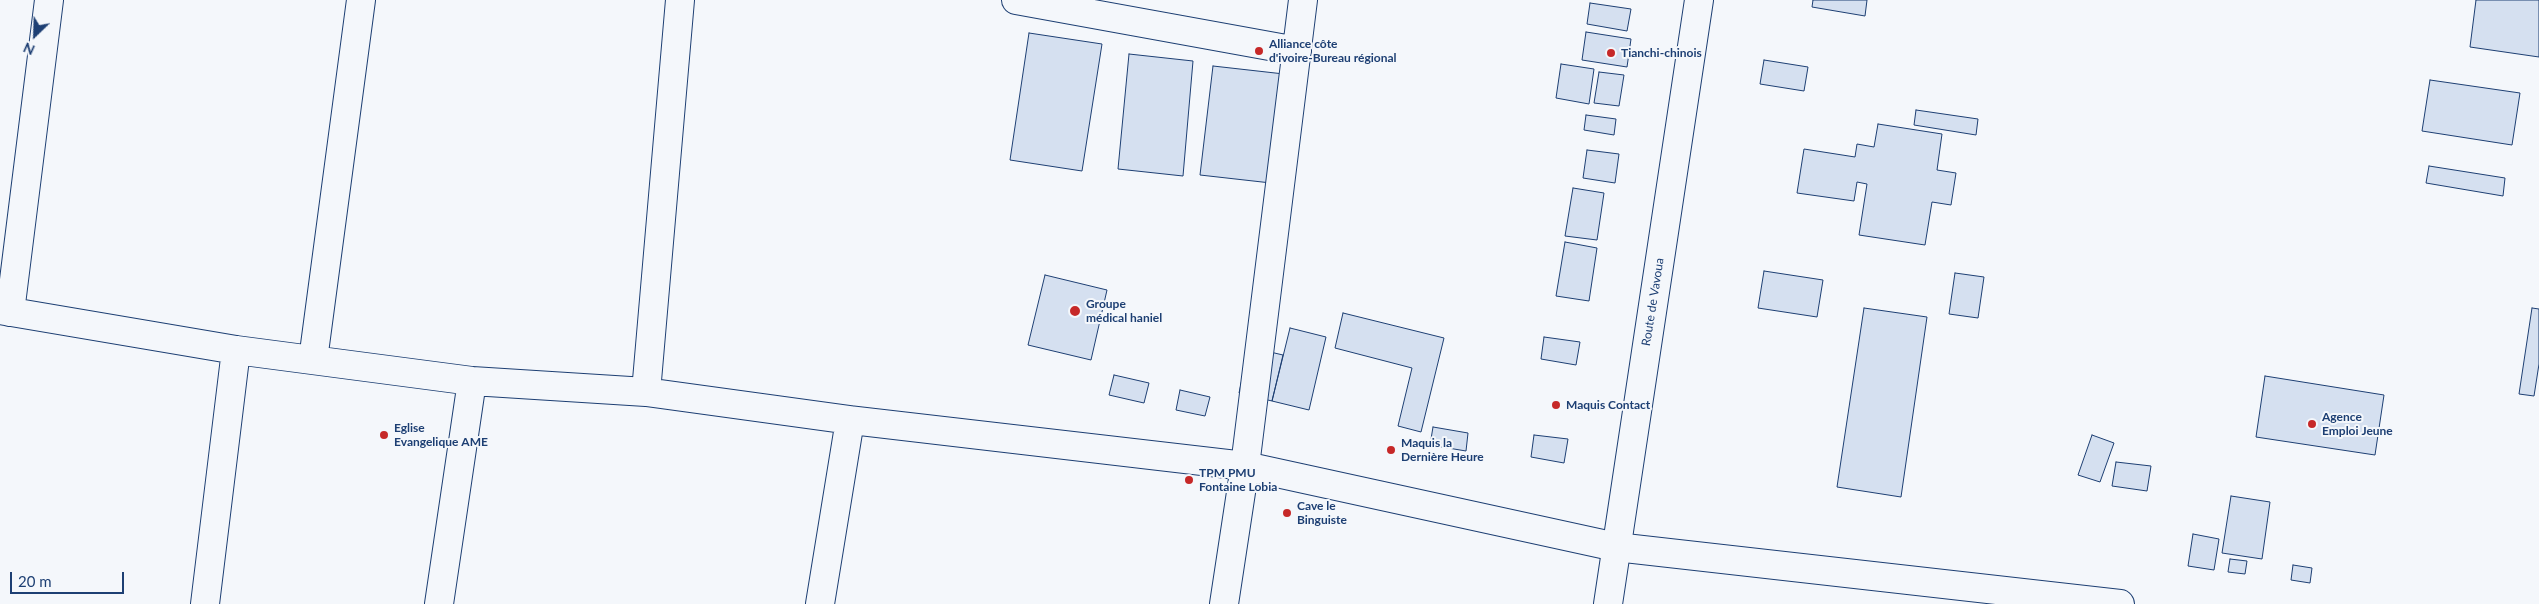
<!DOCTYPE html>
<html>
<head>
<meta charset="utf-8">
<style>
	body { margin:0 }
	#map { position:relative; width:2539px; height:604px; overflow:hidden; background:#f4f7fb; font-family:Lato,sans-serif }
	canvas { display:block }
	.north { position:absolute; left:10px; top:10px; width:50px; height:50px; -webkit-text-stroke:4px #f4f7fb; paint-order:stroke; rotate:204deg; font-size:14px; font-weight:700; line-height:20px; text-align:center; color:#1d3f73 }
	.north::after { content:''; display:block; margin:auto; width:18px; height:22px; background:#1d3f73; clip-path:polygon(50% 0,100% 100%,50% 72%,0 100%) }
	.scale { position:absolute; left:10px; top:572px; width:114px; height:22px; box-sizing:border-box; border:2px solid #1d3f73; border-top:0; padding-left:6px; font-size:15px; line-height:18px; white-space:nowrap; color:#1d3f73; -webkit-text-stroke:4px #f4f7fb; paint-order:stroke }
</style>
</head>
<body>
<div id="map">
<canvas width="2539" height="604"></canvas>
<div class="north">N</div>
<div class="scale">20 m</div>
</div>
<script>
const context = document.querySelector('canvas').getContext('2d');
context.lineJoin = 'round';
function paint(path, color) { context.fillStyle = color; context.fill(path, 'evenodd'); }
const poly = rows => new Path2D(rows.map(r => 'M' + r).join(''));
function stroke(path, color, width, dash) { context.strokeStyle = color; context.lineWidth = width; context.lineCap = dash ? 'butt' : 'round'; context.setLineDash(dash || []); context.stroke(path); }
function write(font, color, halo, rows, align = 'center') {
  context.font = font + ' Lato,sans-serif'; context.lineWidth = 4; context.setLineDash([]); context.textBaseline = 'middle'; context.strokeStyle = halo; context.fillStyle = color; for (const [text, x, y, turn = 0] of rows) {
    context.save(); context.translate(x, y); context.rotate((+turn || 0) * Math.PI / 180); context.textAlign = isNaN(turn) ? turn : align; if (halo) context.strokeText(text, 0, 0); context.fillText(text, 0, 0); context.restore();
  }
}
const building = poly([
	[1813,0,1867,0,1865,16,1812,7,1813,0],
	[2476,0,2539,0,2539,57,2470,47,2476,0],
	[1590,3,1631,9,1627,31,1587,24,1590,3],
	[1586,32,1631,39,1627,67,1582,60,1586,32],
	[1029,33,1102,44,1082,171,1010,160,1029,33],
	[1129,54,1193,61,1183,176,1118,169,1129,54],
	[1764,60,1808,67,1804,91,1760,84,1764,60],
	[1561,64,1594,69,1589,104,1556,98,1561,64],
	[1213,66,1284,74,1271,183,1200,175,1213,66],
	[1599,72,1624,75,1619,106,1594,103,1599,72],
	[2430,80,2520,93,2512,145,2422,131,2430,80],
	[1916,110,1978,119,1976,135,1914,125,1916,110],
	[1586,115,1616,119,1614,135,1584,130,1586,115],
	[1878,124,1942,134,1937,170,1956,173,1951,205,1932,202,1925,245,1859,235,1867,184,1857,182,1854,201,1797,193,1804,149,1855,157,1857,144,1874,147,1878,124],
	[1587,150,1619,154,1615,183,1583,178,1587,150],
	[2429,166,2505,178,2503,196,2426,183,2429,166],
	[1573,188,1604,193,1597,240,1565,236,1573,188],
	[1565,242,1597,248,1589,301,1556,296,1565,242],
	[1764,271,1823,280,1817,317,1758,308,1764,271],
	[1955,273,1984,277,1978,318,1949,314,1955,273],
	[1045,275,1107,290,1091,360,1028,345,1045,275],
	[1864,308,1927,317,1901,497,1837,487,1864,308],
	[2532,308,2539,309,2539,364,2534,396,2519,394,2532,308],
	[1343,313,1444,338,1421,432,1398,426,1412,368,1335,348,1343,313],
	[1290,328,1326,337,1309,410,1272,401,1290,328],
	[1544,337,1580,342,1576,365,1541,359,1544,337],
	[1249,347,1283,355,1272,401,1239,393,1249,347],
	[1114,375,1149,383,1144,403,1109,395,1114,375],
	[2265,376,2384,395,2375,455,2256,437,2265,376],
	[1180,390,1210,397,1205,416,1176,410,1180,390],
	[1433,427,1468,433,1466,451,1430,445,1433,427],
	[1534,435,1568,439,1564,463,1531,457,1534,435],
	[2092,435,2114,443,2100,482,2078,475,2092,435],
	[2116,462,2151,466,2147,491,2112,486,2116,462],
	[2231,496,2270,502,2262,559,2222,553,2231,496],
	[2193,534,2219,539,2214,570,2188,566,2193,534],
	[2230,559,2247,561,2245,574,2228,572,2230,559],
	[2293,565,2312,568,2310,583,2291,580,2293,565]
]);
paint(building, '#d5e0f0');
stroke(building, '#1d3f73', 1);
const street = poly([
	[1016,0,1297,51],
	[0,310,236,350,472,381,646,392,850,420,1245,466,1616,547,2120,604],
	[10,312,49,0],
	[313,360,361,0],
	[646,392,680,0],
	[205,604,236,350],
	[439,604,472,381],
	[820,604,850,420],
	[1224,604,1245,466,1303,0]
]);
const primary = poly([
	[1608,604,1699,0]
]);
stroke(street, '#1d3f73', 30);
stroke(primary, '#1d3f73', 30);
stroke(street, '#f4f7fb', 28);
stroke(primary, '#f4f7fb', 28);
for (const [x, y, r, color] of [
	[1259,51,5,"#c62828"],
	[1611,53,5,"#c62828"],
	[1075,311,6,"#c62828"],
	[1556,405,5,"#c62828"],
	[2312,424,5,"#c62828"],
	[384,435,5,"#c62828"],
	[1391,450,5,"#c62828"],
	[1189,480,5,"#c62828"],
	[1287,513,5,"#c62828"]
]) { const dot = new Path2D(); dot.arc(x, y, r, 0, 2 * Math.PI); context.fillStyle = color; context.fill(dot); stroke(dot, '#f4f7fb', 2); }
write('bold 12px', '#1d3f73', '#f4f7fb', [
	["Alliance côte",1269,44],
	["d'ivoire-Bureau régional",1269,58],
	["Tianchi-chinois",1621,53],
	["Groupe",1086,304],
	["médical haniel",1086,318],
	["Maquis Contact",1566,405],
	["Agence",2322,417],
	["Emploi Jeune",2322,431],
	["Eglise",394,428],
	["Evangelique AME",394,442],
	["Maquis la",1401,443],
	["Dernière Heure",1401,457],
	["TPM PMU",1199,473],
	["Fontaine Lobia",1199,487],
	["Cave le",1297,506],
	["Binguiste",1297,520]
], 'left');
write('12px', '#1d3f73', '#f4f7fb', [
	["Route de Vavoua",1653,302,-81]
]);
</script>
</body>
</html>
